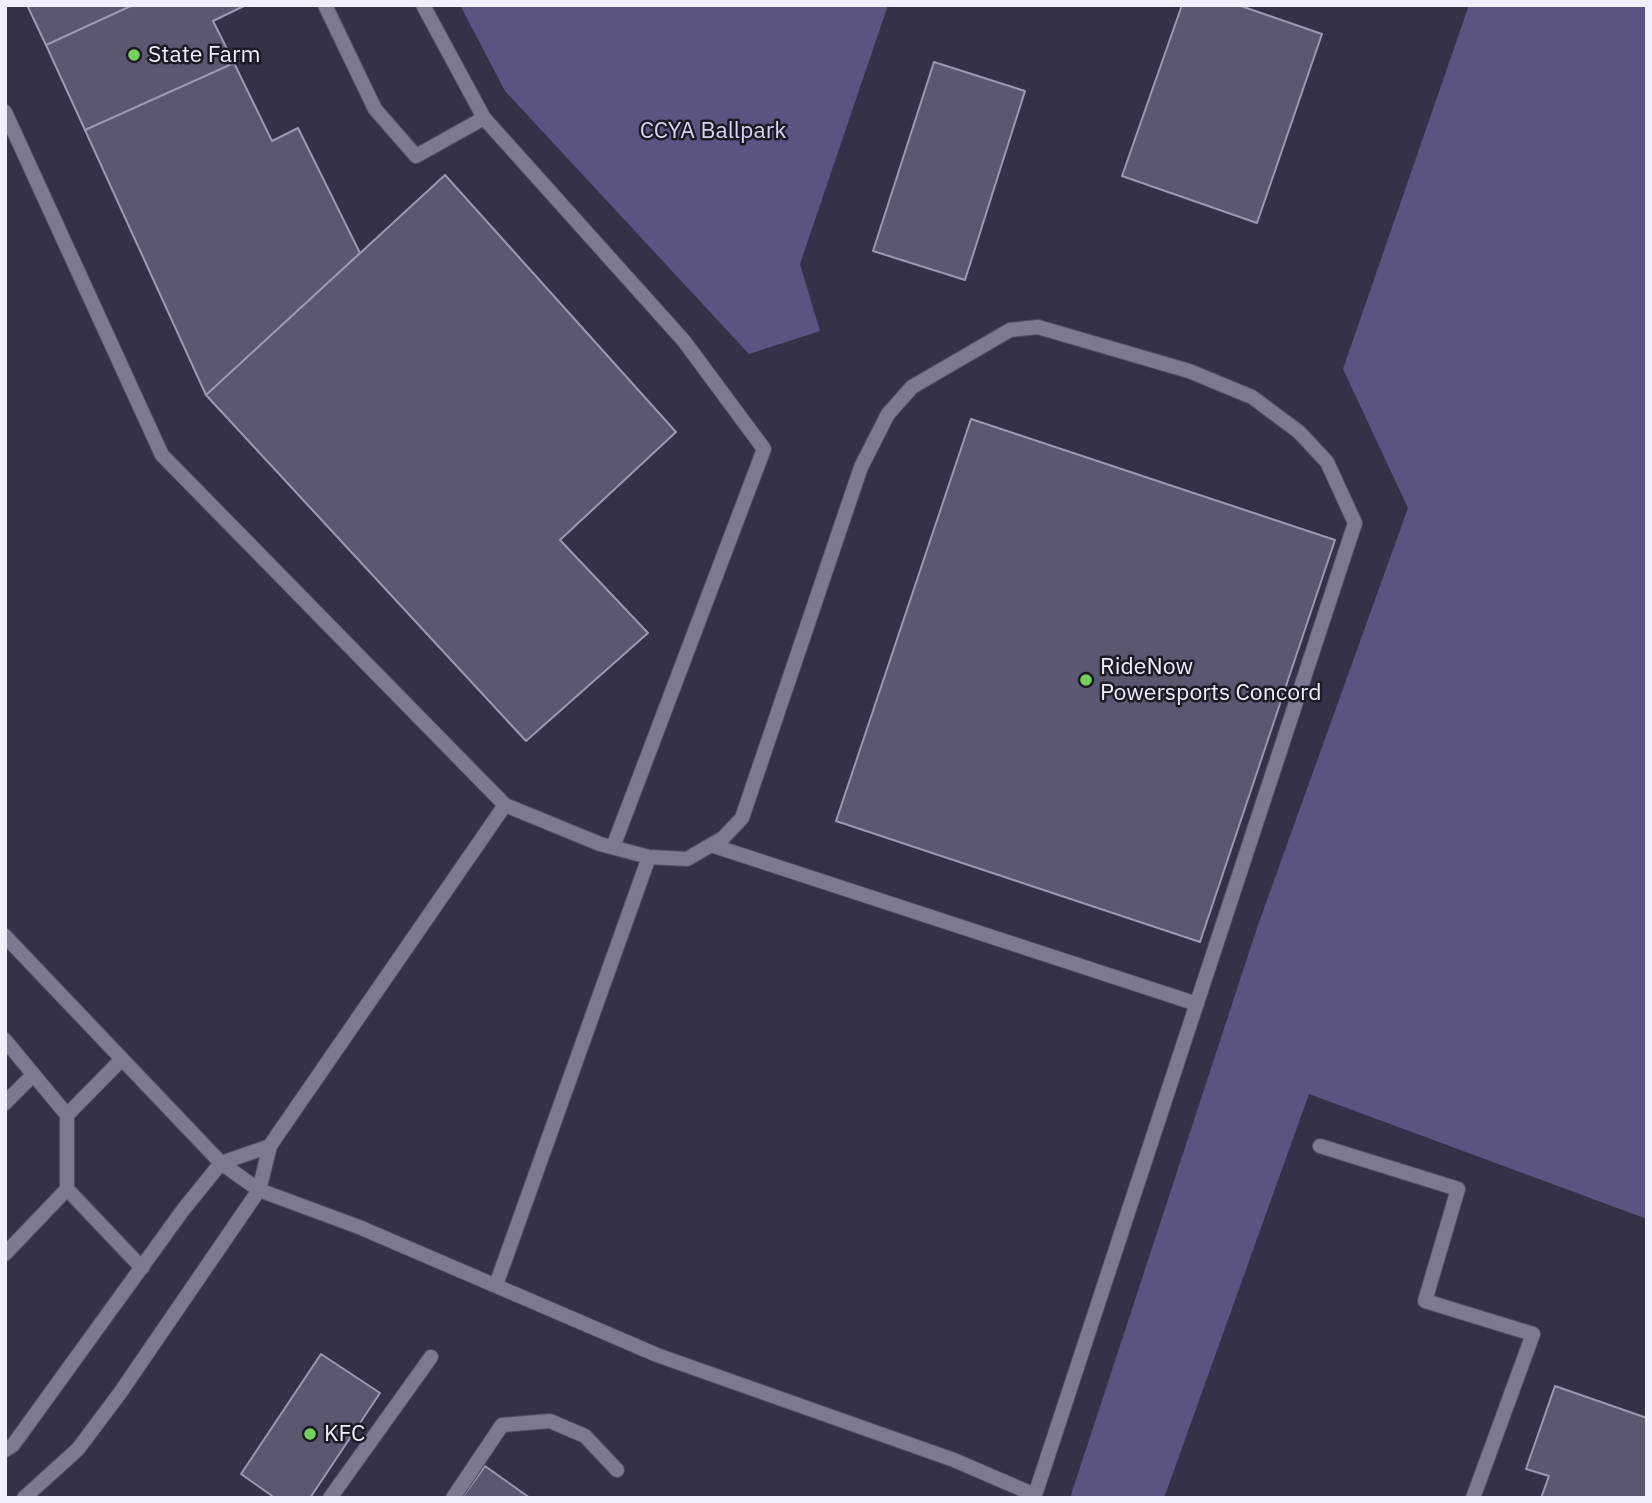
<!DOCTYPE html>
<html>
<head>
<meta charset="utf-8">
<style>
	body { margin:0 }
	#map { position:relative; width:1652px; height:1503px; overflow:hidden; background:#343148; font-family:"IBM Plex Sans",sans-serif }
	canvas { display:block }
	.frame { position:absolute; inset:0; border:7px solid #f0effe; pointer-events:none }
</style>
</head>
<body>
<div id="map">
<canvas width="1652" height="1503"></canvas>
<div class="frame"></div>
</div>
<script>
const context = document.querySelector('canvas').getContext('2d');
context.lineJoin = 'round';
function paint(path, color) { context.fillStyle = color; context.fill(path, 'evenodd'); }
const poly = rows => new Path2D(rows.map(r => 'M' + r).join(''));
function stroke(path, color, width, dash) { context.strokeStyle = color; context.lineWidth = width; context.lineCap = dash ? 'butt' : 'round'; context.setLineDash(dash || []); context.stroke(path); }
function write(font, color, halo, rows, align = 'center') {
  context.font = font + ' "IBM Plex Sans",sans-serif'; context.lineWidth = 5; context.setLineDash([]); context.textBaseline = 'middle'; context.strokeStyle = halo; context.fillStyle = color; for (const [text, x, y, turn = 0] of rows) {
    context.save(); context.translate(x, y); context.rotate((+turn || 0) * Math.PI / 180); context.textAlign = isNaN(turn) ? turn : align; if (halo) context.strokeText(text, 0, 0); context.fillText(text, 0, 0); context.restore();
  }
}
paint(poly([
	[460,5,888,5,800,264,820,331,749,354,505,91],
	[1469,5,1647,5,1647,1219,1309,1094,1164,1498,1070,1498,1258,925,1408,508,1343,369]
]), '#5b5482');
const building = poly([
	[27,5,133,5,46,45,27,5],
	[133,5,246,5,213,21,234,63,85,130,46,45,133,5],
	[1182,5,1238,5,1322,34,1257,223,1122,176,1182,5],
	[934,62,1025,91,965,280,873,251,934,62],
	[234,63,272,141,298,128,360,253,206,395,85,130,234,63],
	[445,175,676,432,560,540,648,633,526,741,206,395,445,175],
	[971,419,1335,540,1200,942,836,821,971,419],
	[321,1354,380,1393,310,1498,275,1498,241,1474,321,1354],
	[1555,1386,1647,1418,1647,1498,1541,1498,1549,1476,1526,1469,1555,1386],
	[485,1466,530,1498,462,1498,485,1466]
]);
paint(building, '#5a5770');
stroke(building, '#9b98b4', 2);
const lane = poly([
	[325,5,375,109,416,156,484,118],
	[423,5,484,118,684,341,764,449,613,847],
	[5,112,162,455,505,805,600,844,649,857,687,859,723,838,742,818,861,467,888,414,912,387,1010,330,1038,327,1189,371,1252,397,1299,432,1327,462,1355,523,1034,1498],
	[711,845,1197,1004],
	[5,936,221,1163,259,1190,359,1227,657,1355,954,1460,1035,1495],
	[5,1040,67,1115],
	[5,1103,33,1075],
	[1320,1146,1458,1189,1425,1301,1533,1334,1473,1498],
	[67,1189,67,1115,122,1059],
	[5,1254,67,1189,142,1268],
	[496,1285,649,857],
	[5,1450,13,1445,183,1210,221,1163,270,1146],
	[24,1498,78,1449,120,1393,259,1190,270,1146,278,1134,505,805],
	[330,1498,431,1357],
	[453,1498,502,1425,550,1421,585,1436,617,1470]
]);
stroke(lane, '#524f65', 16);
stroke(lane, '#7c7a90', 14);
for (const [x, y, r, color] of [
	[134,55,7,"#74d25c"],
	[1086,680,7,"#74d25c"],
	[310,1434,7,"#74d25c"]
]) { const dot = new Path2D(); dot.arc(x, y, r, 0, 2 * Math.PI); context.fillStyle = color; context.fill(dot); stroke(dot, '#1c1b25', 2.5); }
write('23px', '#f0effe', '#1c1b25', [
	["State Farm",148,55],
	["RideNow",1100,667],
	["Powersports Concord",1100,693],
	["KFC",324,1434]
], 'left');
write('23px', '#d7d4f2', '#1c1b25', [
	["CCYA Ballpark",713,131]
]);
</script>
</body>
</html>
